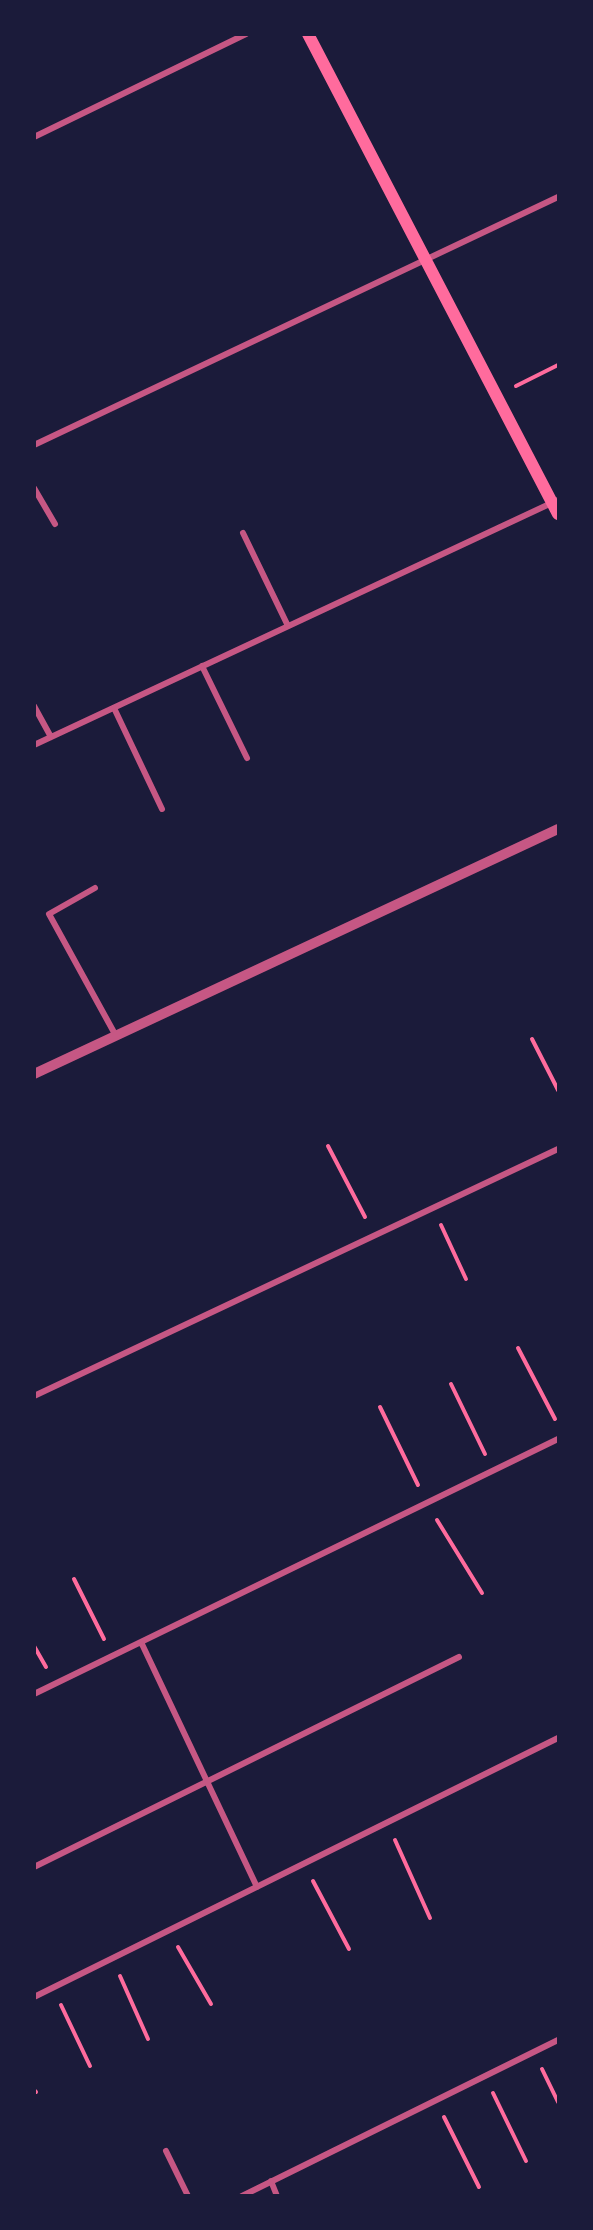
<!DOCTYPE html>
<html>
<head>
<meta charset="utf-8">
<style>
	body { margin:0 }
	#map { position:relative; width:593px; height:2230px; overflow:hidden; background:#1b1b3a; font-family:"Work Sans",sans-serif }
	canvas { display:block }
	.frame { position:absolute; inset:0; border:36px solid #1b1b3a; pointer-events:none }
</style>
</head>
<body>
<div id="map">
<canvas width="593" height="2230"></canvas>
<div class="frame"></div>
</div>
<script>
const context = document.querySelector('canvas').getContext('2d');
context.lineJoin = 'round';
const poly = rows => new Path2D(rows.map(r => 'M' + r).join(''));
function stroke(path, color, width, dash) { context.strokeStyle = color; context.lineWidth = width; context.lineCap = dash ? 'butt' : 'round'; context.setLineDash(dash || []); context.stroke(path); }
stroke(poly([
	[516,386,558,365],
	[532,1039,558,1090],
	[328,1146,365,1217],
	[441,1225,466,1279],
	[518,1348,555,1419],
	[451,1384,485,1454],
	[380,1407,418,1485],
	[437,1520,482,1593],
	[74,1579,104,1639],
	[34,1646,46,1667],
	[395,1840,430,1918],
	[313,1881,349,1949],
	[178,1947,211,2004],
	[120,1976,148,2039],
	[61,2005,90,2066],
	[542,2069,558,2102],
	[34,2090,36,2092],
	[493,2093,526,2161],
	[444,2117,479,2187]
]), '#ff6b9d', 4);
stroke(poly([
	[34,137,246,34],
	[34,445,558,197],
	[34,488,55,524],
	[243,533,288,626],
	[202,666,247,758],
	[34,706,51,737],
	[114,708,162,809],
	[34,745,558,500],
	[95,888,49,914,116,1036],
	[34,1396,558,1149],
	[141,1642,257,1887],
	[34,1694,558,1439],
	[34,1867,459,1657],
	[34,1997,558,1738],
	[166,2151,188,2196],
	[271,2181,277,2196],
	[242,2196,558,2040]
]), '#c65784', 6);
stroke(poly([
	[34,1074,558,829]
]), '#c65784', 10);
stroke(poly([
	[308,34,558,514]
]), '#ff6b9d', 12);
</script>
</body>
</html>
